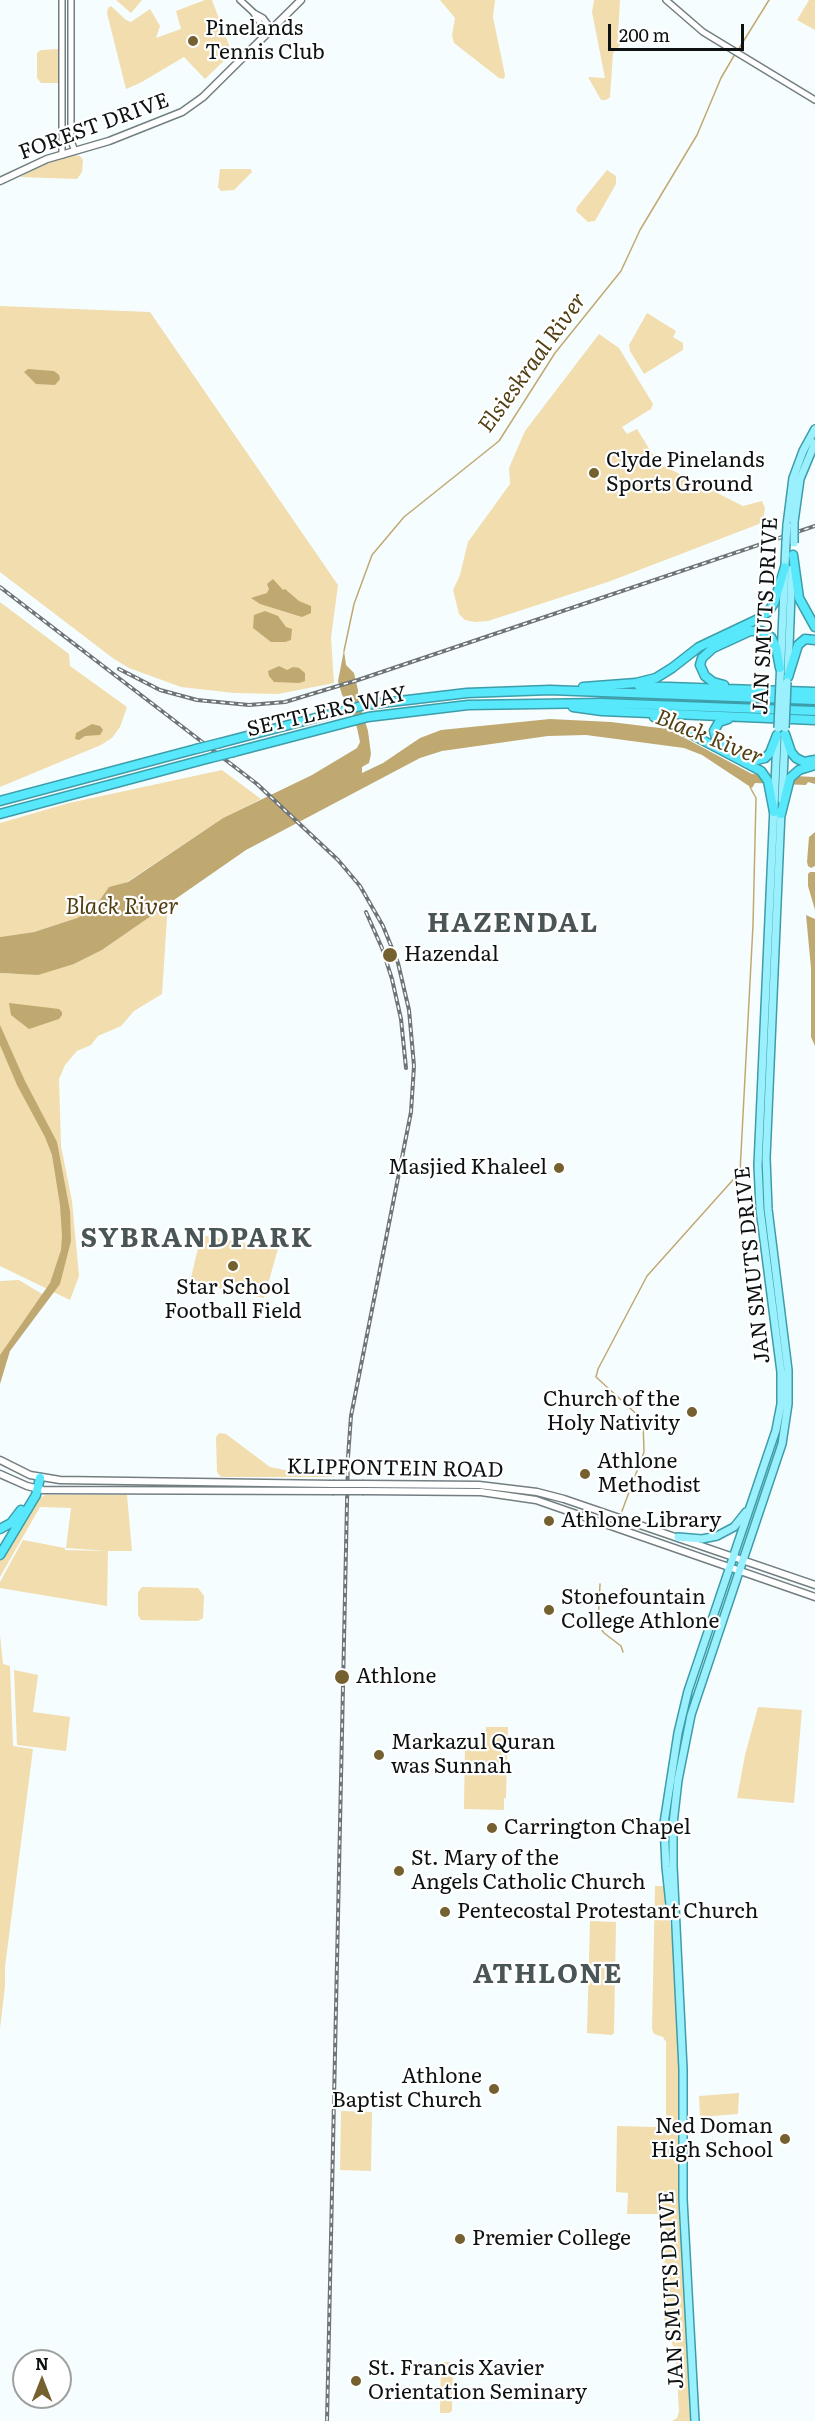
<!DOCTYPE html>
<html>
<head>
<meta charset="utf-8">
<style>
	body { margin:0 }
	#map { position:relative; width:815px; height:2421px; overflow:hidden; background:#f6fdff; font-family:Literata,serif }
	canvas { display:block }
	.north { position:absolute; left:12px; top:2349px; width:60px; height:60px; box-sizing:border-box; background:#fff; border:2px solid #9ea0a0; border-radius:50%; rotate:0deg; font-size:16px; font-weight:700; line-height:24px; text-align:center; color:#0d1112 }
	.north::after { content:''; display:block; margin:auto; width:21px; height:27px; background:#756130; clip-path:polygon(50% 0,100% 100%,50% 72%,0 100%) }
	.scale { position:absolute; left:608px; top:24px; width:136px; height:27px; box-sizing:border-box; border:3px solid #0d1112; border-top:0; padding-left:8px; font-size:18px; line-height:21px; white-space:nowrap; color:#0d1112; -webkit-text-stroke:4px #fff; paint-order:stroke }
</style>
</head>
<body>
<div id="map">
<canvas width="815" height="2421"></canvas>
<div class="north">N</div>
<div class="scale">200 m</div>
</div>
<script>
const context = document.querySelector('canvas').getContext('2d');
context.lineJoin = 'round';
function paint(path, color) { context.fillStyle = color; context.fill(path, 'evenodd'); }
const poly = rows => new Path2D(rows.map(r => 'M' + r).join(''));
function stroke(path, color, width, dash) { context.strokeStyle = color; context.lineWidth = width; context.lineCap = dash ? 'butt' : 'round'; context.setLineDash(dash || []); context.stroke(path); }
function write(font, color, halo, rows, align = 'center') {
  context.font = font + ' Literata,serif'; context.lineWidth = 4.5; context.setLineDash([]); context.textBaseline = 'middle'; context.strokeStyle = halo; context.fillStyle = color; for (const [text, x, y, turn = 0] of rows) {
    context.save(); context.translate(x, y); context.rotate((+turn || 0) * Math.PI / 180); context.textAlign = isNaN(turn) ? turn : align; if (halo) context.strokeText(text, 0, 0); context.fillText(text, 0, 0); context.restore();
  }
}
paint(poly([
	[116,0,142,0,131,13],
	[205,0,212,0,232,53,205,79,184,57,140,83,126,89,107,13,108,8,111,6,126,20,131,22,150,9,160,26,156,38,181,29,176,11],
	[440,0,495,0,493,17,505,75,504,79,499,78,454,43,452,35,455,18],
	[594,0,620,0,618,38,620,45,613,53,610,97,606,100,601,100,588,77,605,78,592,12],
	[809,0,815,0,815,30,797,20],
	[60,49,59,83,41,83,37,78,37,53,41,50],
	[74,155,80,156,83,160,82,172,77,179,20,177,43,165],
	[220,169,251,169,252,172,234,190,221,191,218,187],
	[607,170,616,176,616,184,595,221,588,222,576,211,577,207],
	[0,306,150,312,338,585,331,638,334,683,278,694,234,693,181,687,129,668,114,659,0,572],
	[647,313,676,331,673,337,683,343,683,350,644,374,630,351,629,345],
	[599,334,619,348,653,404,651,409,622,427,627,434,637,429,658,463,743,506,762,501,765,508,763,520,759,524,608,582,488,621,475,622,465,620,459,614,453,590,460,575,468,542,510,484,509,468,525,431],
	[0,602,69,654,70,666,127,707,120,727,112,738,101,745,0,787],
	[222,770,261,799,223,818,100,900,95,907,77,918,34,932,0,937,0,823,69,803],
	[168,903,162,994,134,1011,121,1026,98,1036,91,1045,77,1051,65,1065,59,1079,61,1146,72,1201,79,1276,70,1300,0,1266,0,973,12,974,74,964,102,950],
	[201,1235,278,1249,264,1298,190,1282],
	[19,1280,47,1297,5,1353,0,1377,0,1281],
	[219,1433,226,1434,270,1467,285,1470,329,1470,333,1473,334,1477,221,1477,217,1472,216,1437],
	[45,1495,127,1495,132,1551,108,1551,107,1606,0,1588,0,1582,23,1540,65,1548,65,1550,108,1551,66,1548,71,1508,40,1507,0,1577,0,1561,34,1502],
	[142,1587,198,1588,204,1596,203,1618,198,1621,141,1620,138,1615,138,1592],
	[0,1635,3,1664,10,1666,13,1746,33,1749,5,1967,5,1986,0,2029],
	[14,1670,38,1675,33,1712,70,1717,66,1751,17,1745],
	[758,1707,802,1710,794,1803,737,1798,745,1755],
	[486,1727,508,1727,506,1798,504,1798,504,1810,464,1809,465,1745,485,1745],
	[655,1886,665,1886,673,1944,680,2061,679,2205,691,2421,672,2421,677,2418,679,2412,675,2349,664,2328,665,2221,658,2214,627,2214,628,2193,616,2192,617,2126,655,2127,662,2125,666,2121,666,2042,663,2037,654,2034,652,2029],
	[590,1921,616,1922,614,2033,612,2035,587,2033],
	[739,2093,738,2114,700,2117,699,2096],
	[341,2111,372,2112,371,2171,340,2170],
	[441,2362,450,2362,453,2365,452,2411,449,2413,440,2413]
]), '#f1ddae');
paint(poly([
	[28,369,54,371,59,375,60,379,55,385,36,384,24,372],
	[273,579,283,590,285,589,299,601,311,606,311,613,302,617,260,604,251,598,267,593,269,589,267,584],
	[265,611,278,616,286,627,292,629,291,640,285,642,271,642,253,628,254,615],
	[344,650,346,665,354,673,358,690,358,698,368,731,371,754,369,763,362,767,362,773,383,763,420,738,441,730,550,719,611,722,668,729,752,774,815,777,815,784,808,782,806,785,755,783,752,788,702,755,684,748,586,735,548,736,442,751,420,758,246,850,102,950,74,964,38,975,0,973,0,937,34,932,77,918,95,907,109,887,128,882,223,818,312,775,357,748,360,742,357,728,348,702,342,695,338,681],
	[279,666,287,670,293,667,299,668,305,673,305,681,299,683,274,682,269,676,268,671],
	[92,724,100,726,103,730,100,735,85,736,79,740,75,739,76,733],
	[815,832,815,866,811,868,808,866,807,862,809,837],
	[810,872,815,872,815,910,808,886,808,874],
	[806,915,815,919,815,1046,811,1037,811,968],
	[9,1003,59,1009,62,1012,62,1015,59,1019,29,1029,11,1015],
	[0,1025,25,1081,57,1142,70,1211,71,1241,60,1284,10,1351,0,1384,0,1355,50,1283,61,1250,62,1236,60,1205,52,1155,45,1137,17,1085,0,1045]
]), '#c0a971');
stroke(poly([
	[738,50,769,0],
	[344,651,354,604,372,555,404,517,499,441,555,353,621,271,640,230,697,135,721,78,735,54],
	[622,1511,644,1452,643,1420,596,1377,598,1369,647,1276,740,1172,753,925,756,798,750,787],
	[600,1584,598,1625,604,1633,621,1646,623,1652]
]), '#c0a971', 1.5);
const tertiary = poly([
	[62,0,62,155],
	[71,0,71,141,75,151],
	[240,0,253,12,267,34],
	[666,0,703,32,815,100],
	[254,13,263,18,272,30]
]);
const secondary = poly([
	[0,181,47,159,109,141,182,112,203,97,301,0],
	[0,1460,30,1475,60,1480,333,1484],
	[0,1474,27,1486,43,1490,332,1491],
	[364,1484,479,1485,537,1492,564,1499,815,1585],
	[364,1491,481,1492,536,1500,815,1597]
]);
const primary = poly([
	[794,522,800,479,815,443],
	[787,525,793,478,803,451,815,429],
	[788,672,792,569],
	[780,682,786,542],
	[782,800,785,736],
	[678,1537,702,1539,717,1536,734,1527,746,1512],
	[671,1914,666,1867,664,1823,678,1733,688,1691,776,1430,781,1404,781,1372,760,1209,758,1165,777,739],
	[695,2421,683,2199,683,2069,673,1866,673,1824,678,1780,691,1715,782,1444,788,1404,788,1370,768,1209,766,1158,781,811]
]);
const motorway = poly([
	[793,555,799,598,815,627],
	[788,677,798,645,805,639,815,640],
	[724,685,713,682,705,676,700,665,702,658,713,648,750,631,762,631,771,637,776,647,780,668],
	[639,686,815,692],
	[583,687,636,683,656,678,672,668,699,647,756,620,768,612,774,603,785,567],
	[573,707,602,711,815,720],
	[654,717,687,732,761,771,768,781,774,812],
	[785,734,791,752,796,758,804,762,815,760],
	[220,743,365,705,467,693,550,690,815,700],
	[728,748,717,741,714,731,719,722,728,719],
	[234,752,368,717,468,705,601,703,815,711],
	[745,756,757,760,765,758,770,753,777,735],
	[0,801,196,749],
	[0,814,210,758],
	[781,814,790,778,799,770,815,765],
	[0,1529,11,1523,21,1510],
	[0,1555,36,1495,40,1478]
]);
stroke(tertiary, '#737e80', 8);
stroke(secondary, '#737e80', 9);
stroke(primary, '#3d9da9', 10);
stroke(motorway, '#3d9da9', 11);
stroke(tertiary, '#fff', 5);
stroke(secondary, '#fff', 6);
stroke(primary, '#9af1fd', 7);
stroke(motorway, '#57e8fb', 8);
const rail = poly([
	[0,587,257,784,338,860,360,886,383,926,398,963,409,1010,414,1066,411,1112,351,1416,348,1457,327,2421],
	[119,669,160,690,197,700,249,705,285,702,358,680,815,526],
	[366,912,382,948,392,979,401,1019,406,1068]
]);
stroke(rail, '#6f7476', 4);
stroke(rail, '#fff', 1.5, [4.5]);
const secondaryBridge = poly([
	[333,1484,364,1484],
	[332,1491,364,1491]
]);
const primaryBridge = poly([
	[786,542,787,525],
	[794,543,794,522],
	[778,728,780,682],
	[785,728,787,682]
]);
const motorwayBridge = poly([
	[196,749,220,743],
	[210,758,234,752]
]);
stroke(secondaryBridge, '#737e80', 9, []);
stroke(primaryBridge, '#3d9da9', 10, []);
stroke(motorwayBridge, '#3d9da9', 11, []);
stroke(secondaryBridge, '#fff', 6);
stroke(primaryBridge, '#9af1fd', 7);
stroke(motorwayBridge, '#57e8fb', 8);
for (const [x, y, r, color] of [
	[193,41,6,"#756130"],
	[594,473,6,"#756130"],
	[390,955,8,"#756130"],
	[559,1168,6,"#756130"],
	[233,1266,6,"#756130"],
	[692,1412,6,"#756130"],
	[585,1474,6,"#756130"],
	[549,1521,6,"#756130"],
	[549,1610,6,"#756130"],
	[342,1677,8,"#756130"],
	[379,1755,6,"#756130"],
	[492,1828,6,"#756130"],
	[399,1871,6,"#756130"],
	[445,1912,6,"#756130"],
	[494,2089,6,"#756130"],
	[785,2139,6,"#756130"],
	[460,2239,6,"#756130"],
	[356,2381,6,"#756130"]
]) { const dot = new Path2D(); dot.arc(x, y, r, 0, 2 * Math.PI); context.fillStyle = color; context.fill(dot); stroke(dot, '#fff', 2); }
write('21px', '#0d1112', '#fff', [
	["Pinelands",205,29],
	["Tennis Club",205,53],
	["Clyde Pinelands",606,461],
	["Sports Ground",606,485],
	["Hazendal",404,955],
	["Masjied Khaleel",547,1168,"right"],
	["Star School",233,1288,"center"],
	["Football Field",233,1312,"center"],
	["Church of the",680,1400,"right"],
	["Holy Nativity",680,1424,"right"],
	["Athlone",597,1462],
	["Methodist",597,1486],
	["Athlone Library",561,1521],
	["Stonefountain",561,1598],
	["College Athlone",561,1622],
	["Athlone",356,1677],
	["Markazul Quran",391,1743],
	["was Sunnah",391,1767],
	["Carrington Chapel",504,1828],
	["St. Mary of the",411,1859],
	["Angels Catholic Church",411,1883],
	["Pentecostal Protestant Church",457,1912],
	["Athlone",482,2077,"right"],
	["Baptist Church",482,2101,"right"],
	["Ned Doman",773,2127,"right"],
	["High School",773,2151,"right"],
	["Premier College",472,2239],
	["St. Francis Xavier",368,2369],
	["Orientation Seminary",368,2393]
], 'left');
write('21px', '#0d1112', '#fff', [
	["FOREST DRIVE",94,127,-20],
	["JAN SMUTS DRIVE",766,616,-87],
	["SETTLERS WAY",327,712,-13],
	["JAN SMUTS DRIVE",753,1265,-96],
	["KLIPFONTEIN ROAD",395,1469,1],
	["JAN SMUTS DRIVE",672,2290,-93]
]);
write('italic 22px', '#514013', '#fff', [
	["Elsieskraal River",533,363,-54],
	["Black River",709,738,22],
	["Black River",122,908]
]);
context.letterSpacing = '1.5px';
write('bold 27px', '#4a5557', '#fff', [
	["HAZENDAL",513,924],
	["SYBRANDPARK",197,1239],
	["ATHLONE",548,1975]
]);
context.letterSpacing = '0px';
</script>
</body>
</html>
